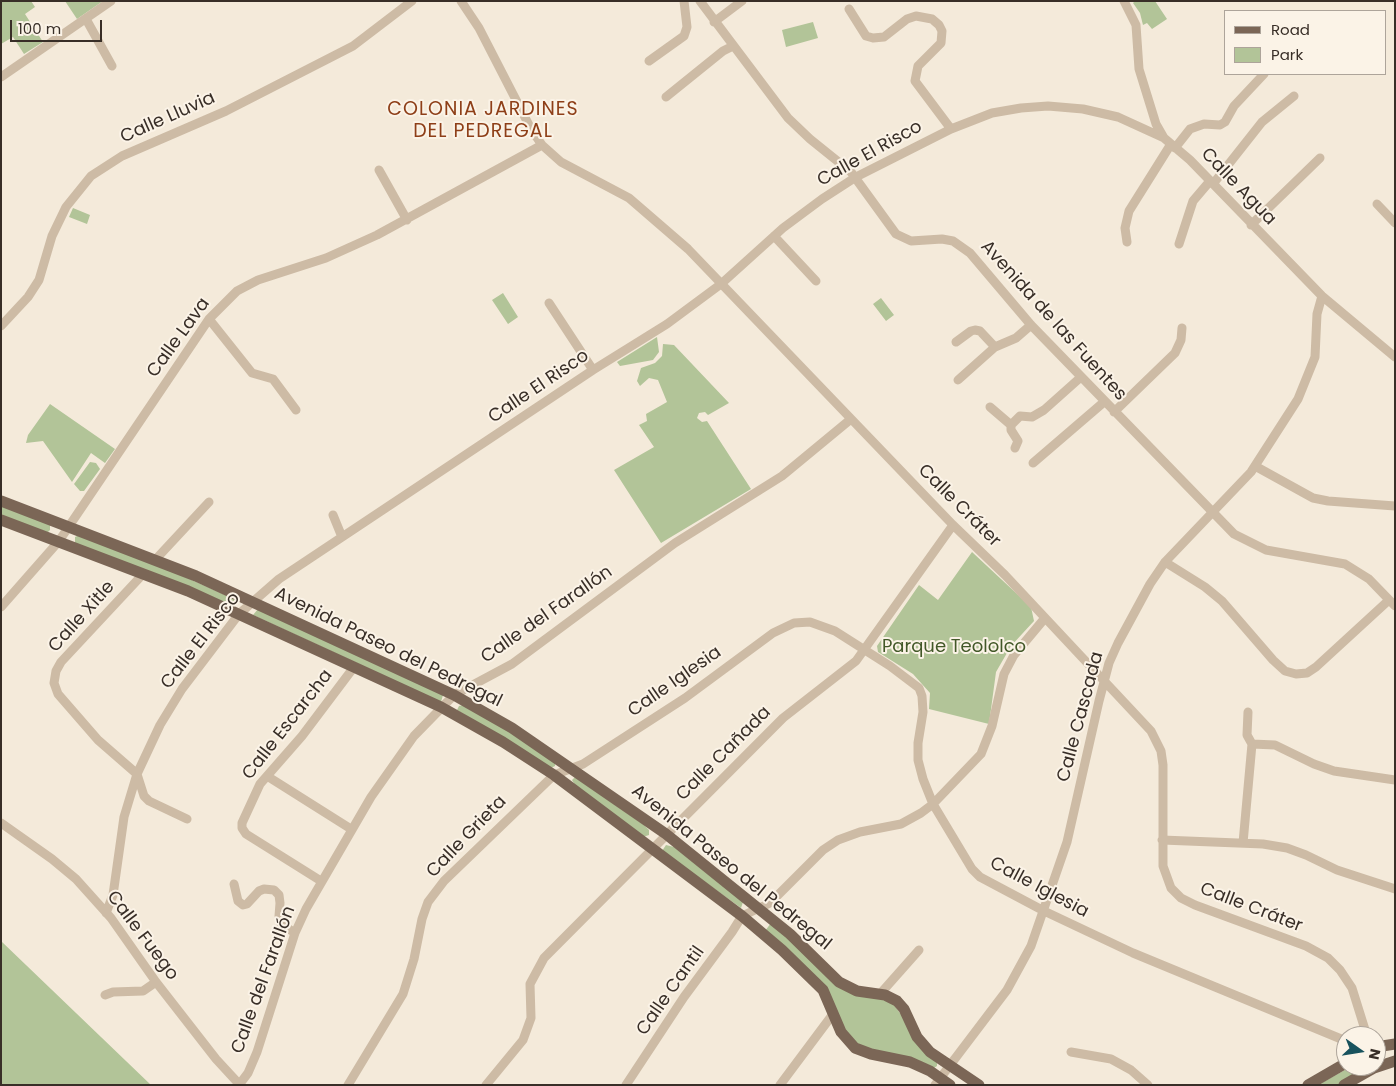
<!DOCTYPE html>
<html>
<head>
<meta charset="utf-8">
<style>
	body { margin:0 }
	#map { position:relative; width:1396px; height:1086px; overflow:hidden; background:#f4eada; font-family:Poppins,sans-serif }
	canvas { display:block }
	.frame { position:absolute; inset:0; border:2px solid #382e27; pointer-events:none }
	.legend { position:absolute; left:1224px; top:10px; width:162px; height:65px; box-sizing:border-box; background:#fbf3e7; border:1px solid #ada49a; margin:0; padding:6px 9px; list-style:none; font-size:15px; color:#382e27 }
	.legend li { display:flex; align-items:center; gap:10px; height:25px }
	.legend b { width:25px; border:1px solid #ada49a }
	.north { position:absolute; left:1336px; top:1026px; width:50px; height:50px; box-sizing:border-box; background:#fbf3e7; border:1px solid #ada49a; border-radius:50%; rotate:103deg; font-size:14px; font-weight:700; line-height:20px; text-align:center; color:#382e27 }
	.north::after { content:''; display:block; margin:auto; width:18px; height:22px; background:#18525d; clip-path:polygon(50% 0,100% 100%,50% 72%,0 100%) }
	.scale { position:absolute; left:10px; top:20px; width:92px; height:22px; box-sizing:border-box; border:2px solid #382e27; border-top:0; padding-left:6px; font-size:15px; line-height:18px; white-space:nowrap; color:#382e27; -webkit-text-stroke:4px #fbf3e7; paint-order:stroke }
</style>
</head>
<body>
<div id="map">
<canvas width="1396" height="1086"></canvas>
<div class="frame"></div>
<ul class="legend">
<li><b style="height:6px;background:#7b6656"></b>Road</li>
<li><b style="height:14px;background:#b2c498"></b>Park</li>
</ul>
<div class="north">N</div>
<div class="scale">100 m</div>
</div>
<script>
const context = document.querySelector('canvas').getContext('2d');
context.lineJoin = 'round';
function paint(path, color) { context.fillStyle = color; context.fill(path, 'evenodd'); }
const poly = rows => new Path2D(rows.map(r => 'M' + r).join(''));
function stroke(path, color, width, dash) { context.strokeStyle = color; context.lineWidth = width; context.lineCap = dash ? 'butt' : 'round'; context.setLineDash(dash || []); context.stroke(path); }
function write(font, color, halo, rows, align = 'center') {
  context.font = font + ' Poppins,sans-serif'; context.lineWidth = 4; context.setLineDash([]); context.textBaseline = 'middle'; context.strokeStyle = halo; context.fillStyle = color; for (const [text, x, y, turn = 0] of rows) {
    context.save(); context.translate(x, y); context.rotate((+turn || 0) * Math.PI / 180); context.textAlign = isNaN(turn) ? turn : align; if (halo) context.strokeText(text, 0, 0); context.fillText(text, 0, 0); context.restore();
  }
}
paint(poly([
	[1,1,31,1,35,7,25,14,43,42,24,54,13,37,1,44],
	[65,1,103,1,77,19],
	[1135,1,1155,1,1167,19,1152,29,1147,23,1143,25,1140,13,1133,3],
	[813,22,818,38,786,47,782,30],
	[73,208,90,215,87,224,69,217],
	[503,293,518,317,508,324,492,300],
	[881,298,894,315,886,321,873,304],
	[657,337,659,352,653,360,620,366,617,362],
	[663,344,674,345,729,403,708,415,705,412,699,413,697,418,702,422,707,421,751,489,661,543,614,470,654,447,639,425,647,421,646,414,667,402,658,380,649,378,640,386,637,381,641,368,655,363,662,356],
	[50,404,115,449,105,463,91,453,72,482,43,441,26,443,28,435],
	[90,462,96,463,100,469,84,491,80,491,74,484],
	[1,505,50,524,50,530,47,533,1,515],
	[79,535,154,563,234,599,236,604,232,606,75,543,75,537],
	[972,552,1031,607,1034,621,1011,646,996,672,989,724,929,709,930,693,913,674,878,652,877,646,919,585,938,600],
	[258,609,443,695,441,702,253,615],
	[463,705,507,729,555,762,555,766,551,768,457,710,459,706],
	[575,777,644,825,649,830,649,835,643,837,575,785,572,780],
	[666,845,674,847,743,902,741,908,662,851],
	[771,923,837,984,891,1001,937,1063,937,1066,934,1068,862,1047,847,1034,832,999,765,931],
	[1,941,151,1085,1,1085],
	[1352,1066,1371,1066,1337,1085,1318,1085]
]), '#b2c498');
stroke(poly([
	[461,1,479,28,531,129,542,145,561,162,629,198,688,249,953,525,1005,575,1151,731,1161,751,1163,765,1163,866,1171,888,1181,898,1195,905,1306,946,1328,958,1340,970,1352,988,1367,1036],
	[700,1,788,118,810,139,851,172,896,234,911,241,942,239,953,241,970,253,1031,325,1234,534,1266,550,1345,564,1369,579,1395,606],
	[1124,1,1136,25,1139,69,1156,124,1164,138,1190,160,1322,296,1395,357],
	[849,9,866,36,873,38,884,37,907,19,916,16,932,19,939,25,942,31,941,43,918,66,915,81,951,129],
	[86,19,112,66],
	[714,22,742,1],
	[649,61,684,36,687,27,684,1],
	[1,77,111,1],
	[666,97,723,51,733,46],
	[1175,148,1190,129,1204,124,1220,125,1225,122,1234,106,1264,74],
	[379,170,407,220],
	[1213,184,1262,122,1294,96],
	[1377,204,1395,223],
	[1251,225,1320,158],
	[774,236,816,281],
	[1127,242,1125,228,1129,211,1171,144],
	[1179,244,1193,201,1210,181],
	[549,303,593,370],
	[209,319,252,373,273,379,296,410],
	[1,326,28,297,39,280,52,236,66,207,91,176,122,156,226,111,353,46,412,1],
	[956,342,971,331,975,330,980,331,995,347],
	[958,380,995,347,1016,338,1031,325],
	[990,407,1011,425,1011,430,1018,441,1015,448],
	[1114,412,1175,353,1181,340,1182,328],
	[1011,425,1020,416,1032,417,1044,410,1081,377],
	[1033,463,1104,402],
	[1255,466,1313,498,1328,501,1395,506],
	[333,515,342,537],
	[156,559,209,502],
	[1165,562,1205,587,1222,601,1273,660,1285,671,1296,674,1307,673,1316,667,1389,600],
	[144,573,61,662,56,671,54,683,58,694,98,740,137,774,144,796,149,801,187,819],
	[1,607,59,541,209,319,237,291,258,280,326,258,377,235,542,145],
	[1248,712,1247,735,1252,744],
	[1252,744,1275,745,1314,764,1334,771,1395,780],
	[267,776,351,829],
	[1,823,52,859,76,879,111,918,156,982,216,1059,240,1085],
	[1162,840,1263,844,1287,848,1306,855,1337,870,1395,889],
	[1243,843,1252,744],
	[321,881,246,834,242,828,242,823,260,784,302,736,354,667],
	[234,884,238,901,243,905,247,904,259,891,264,889,274,890,279,895,280,903,279,916,281,924,295,933],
	[106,913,113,895,124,817,137,774,160,725,182,689,239,614,279,579,593,370,667,324,721,284,783,228,822,199,856,177,951,129,992,113,1021,108,1048,106,1083,109,1118,117,1164,138],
	[880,994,919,950],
	[105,995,113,992,143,991,156,982],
	[1071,1052,1111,1059,1131,1070,1148,1085],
	[239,1085,248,1073,257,1052,295,933,306,909,371,797,414,736,454,695,512,664,675,543,782,476,851,419],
	[348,1085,403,994,414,959,422,919,428,902,444,881,554,775,583,764,685,698,773,633,794,623,810,622,835,631,890,666,919,688,922,696,923,712,918,743,918,760,923,779,933,804,972,869,980,877,1044,911,1133,953,1346,1041],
	[486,1085,523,1040,531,1018,530,984,544,958,783,718,856,661,953,525],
	[626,1085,684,997,732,932,742,916,770,903,823,850,838,840,860,832,901,824,921,813,933,804,981,754,992,726,1004,674,1014,655,1045,618],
	[780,1085,833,1014],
	[935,1085,1007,990,1031,946,1067,842,1099,701,1109,663,1118,643,1150,584,1165,562,1251,472,1298,399,1315,357,1317,314,1322,296]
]), '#cdbba5', 9);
stroke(poly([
	[1,501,196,576,454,695,512,728,666,834,790,934,839,982,857,991,885,995,897,1001,904,1009,917,1037,930,1052,979,1085],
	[1,520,188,591,441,707,503,742,554,775,742,916,782,950,823,990,841,1032,855,1048,871,1054,910,1062,930,1071,950,1085],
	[1376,1047,1395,1044],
	[1308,1085,1346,1063],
	[1344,1085,1374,1068,1395,1061]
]), '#7b6656', 11);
write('18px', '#382e27', '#fbf3e7', [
	["Calle Lluvia",168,118,-24],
	["Calle El Risco",870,154,-29],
	["Calle Agua",1238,187,46],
	["Avenida de las Fuentes",1053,321,48],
	["Calle Lava",179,338,-54],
	["Calle El Risco",539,387,-34],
	["Calle Cráter",959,506,45],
	["Calle del Farallón",547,615,-35],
	["Calle Xitle",82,617,-48],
	["Calle El Risco",201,641,-52],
	["Avenida Paseo del Pedregal",388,648,26],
	["Calle Iglesia",675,682,-35],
	["Calle Cascada",1081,717,-75],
	["Calle Escarcha",288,725,-52],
	["Calle Cañada",724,754,-45],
	["Calle Grieta",467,837,-46],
	["Avenida Paseo del Pedregal",731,868,39],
	["Calle Iglesia",1039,888,28],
	["Calle Cráter",1251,908,21],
	["Calle Fuego",142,936,53],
	["Calle del Farallón",264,980,-70],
	["Calle Cantil",671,991,-55]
]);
write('18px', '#425828', '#fbf3e7', [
	["Parque Teololco",954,647]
]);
context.letterSpacing = '1px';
write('19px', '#8e3f18', '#fbf3e7', [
	["COLONIA JARDINES",483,110],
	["DEL PEDREGAL",483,132]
]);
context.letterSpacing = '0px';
</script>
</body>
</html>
